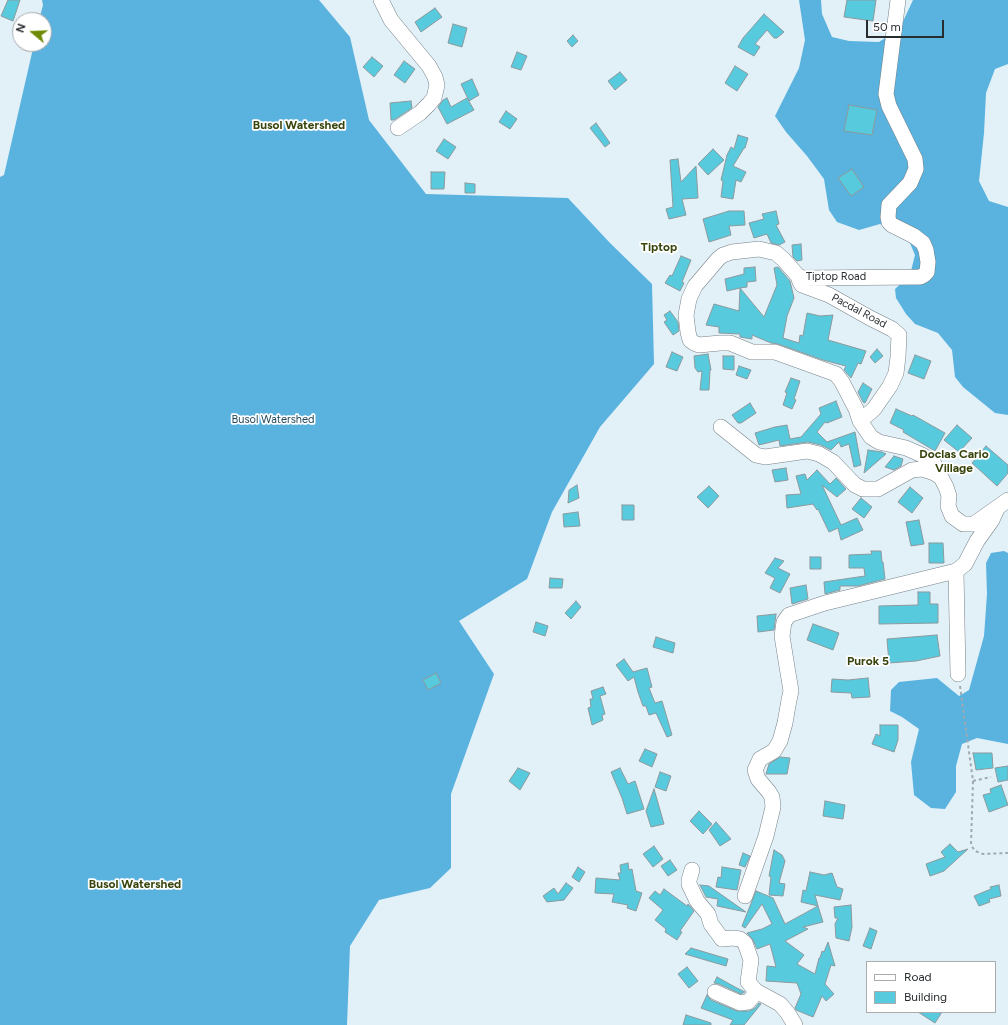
<!DOCTYPE html>
<html>
<head>
<meta charset="utf-8">
<style>
	body { margin:0 }
	#map { position:relative; width:1008px; height:1025px; overflow:hidden; background:#e2f0f7; font-family:Figtree,sans-serif }
	canvas { display:block }
	.legend { position:absolute; left:866px; top:961px; width:130px; height:52px; box-sizing:border-box; background:#fff; border:1px solid #a9abac; margin:0; padding:5px 7px; list-style:none; font-size:12px; color:#272c2f }
	.legend li { display:flex; align-items:center; gap:8px; height:20px }
	.legend b { width:20px; border:1px solid #a9abac }
	.north { position:absolute; left:12px; top:12px; width:40px; height:40px; box-sizing:border-box; background:#fff; border:1px solid #a9abac; border-radius:50%; rotate:289deg; font-size:11px; font-weight:700; line-height:16px; text-align:center; color:#272c2f }
	.north::after { content:''; display:block; margin:auto; width:14px; height:18px; background:#6e8b06; clip-path:polygon(50% 0,100% 100%,50% 72%,0 100%) }
	.scale { position:absolute; left:866px; top:20px; width:78px; height:18px; box-sizing:border-box; border:2px solid #272c2f; border-top:0; padding-left:5px; font-size:12px; line-height:14px; white-space:nowrap; color:#272c2f; -webkit-text-stroke:3px #fff; paint-order:stroke }
</style>
</head>
<body>
<div id="map">
<canvas width="1008" height="1025"></canvas>
<ul class="legend">
<li><b style="height:5px;background:#fff"></b>Road</li>
<li><b style="height:11px;background:#57cade"></b>Building</li>
</ul>
<div class="north">N</div>
<div class="scale">50 m</div>
</div>
<script>
const context = document.querySelector('canvas').getContext('2d');
context.lineJoin = 'round';
function paint(path, color) { context.fillStyle = color; context.fill(path, 'evenodd'); }
const poly = rows => new Path2D(rows.map(r => 'M' + r).join(''));
function stroke(path, color, width, dash) { context.strokeStyle = color; context.lineWidth = width; context.lineCap = dash ? 'butt' : 'round'; context.setLineDash(dash || []); context.stroke(path); }
function write(font, color, halo, rows, align = 'center') {
  context.font = font + ' Figtree,sans-serif'; context.lineWidth = 3.5; context.setLineDash([]); context.textBaseline = 'middle'; context.strokeStyle = halo; context.fillStyle = color; for (const [text, x, y, turn = 0] of rows) {
    context.save(); context.translate(x, y); context.rotate((+turn || 0) * Math.PI / 180); context.textAlign = isNaN(turn) ? turn : align; if (halo) context.strokeText(text, 0, 0); context.fillText(text, 0, 0); context.restore();
  }
}
paint(poly([
	[42,0,319,0,350,37,369,120,426,194,568,198,610,243,652,284,654,364,600,427,552,512,527,579,459,621,494,674,451,794,451,868,430,888,379,900,350,946,347,1025,0,1025,0,177,4,175,34,44,44,44,44,20,39,20,43,5],
	[799,0,821,0,822,14,832,37,849,41,879,42,900,28,913,0,1008,0,1008,64,995,69,986,93,984,133,979,181,989,201,1008,207,1008,415,995,413,963,387,955,377,952,350,938,333,915,324,906,314,896,298,895,289,910,275,915,255,907,236,880,224,859,230,837,222,829,210,824,179,807,156,786,132,775,116,799,68,805,40],
	[1004,551,1008,553,1008,744,977,738,962,744,956,766,956,792,945,809,931,808,914,795,911,762,919,729,902,717,890,711,891,690,899,682,937,678,959,696,969,690,984,636,987,594,986,563,991,553]
]), '#5ab2df');
const building = poly([
	[8,0,20,0,13,21,1,16,8,0],
	[847,0,876,0,873,21,844,17,847,0],
	[435,8,442,17,421,32,415,22,435,8],
	[764,14,784,32,777,38,774,38,767,30,755,44,760,47,754,56,738,47,743,38,764,14],
	[453,24,467,28,462,47,448,43,453,24],
	[573,35,578,41,572,47,567,41,573,35],
	[517,52,527,56,521,70,511,67,517,52],
	[372,57,383,66,374,77,363,67,372,57],
	[404,61,415,69,405,83,394,75,404,61],
	[735,66,748,74,737,91,725,83,735,66],
	[620,72,627,80,615,90,608,81,620,72],
	[472,79,479,95,469,101,461,84,472,79],
	[447,98,451,107,467,98,474,110,447,124,438,107,443,100,447,98],
	[411,101,412,108,394,120,391,120,390,103,411,101],
	[849,105,877,110,872,135,844,131,849,105],
	[506,111,517,119,510,129,499,122,506,111],
	[596,123,610,143,605,147,590,128,596,123],
	[738,135,748,138,745,148,744,148,733,166,746,172,741,182,736,180,733,199,721,197,723,181,721,180,727,155,731,147,734,149,738,135],
	[444,139,456,147,448,159,436,151,444,139],
	[713,149,724,160,708,175,698,164,713,149],
	[678,159,681,182,696,166,698,198,682,199,686,215,669,219,666,209,673,207,670,160,678,159],
	[852,169,864,187,851,196,838,178,852,169],
	[431,172,445,172,444,189,431,189,431,172],
	[465,183,475,184,475,193,465,193,465,183],
	[729,211,744,211,745,225,729,226,731,235,709,242,703,219,729,211],
	[776,211,779,224,776,225,785,242,779,245,771,243,767,234,754,238,749,223,764,219,762,214,776,211],
	[801,244,802,260,797,261,793,257,792,245,801,244],
	[681,256,691,260,682,282,684,283,680,291,665,283,670,275,672,276,681,256],
	[755,267,756,281,747,282,747,287,740,288,764,317,777,285,774,268,778,267,790,281,794,298,787,316,783,338,799,343,800,335,803,336,807,313,820,316,833,315,828,340,866,351,861,364,858,363,851,378,844,370,846,366,823,360,778,344,771,343,752,335,752,339,740,337,740,334,719,333,719,327,706,325,714,304,739,311,740,288,727,291,725,279,744,274,744,268,755,267],
	[670,311,678,322,679,331,673,335,664,322,667,320,664,315,670,311],
	[877,349,883,356,875,363,870,357,877,349],
	[672,352,683,357,677,371,666,367,672,352],
	[708,354,711,370,710,370,709,390,700,390,702,371,698,372,695,368,694,356,708,354],
	[915,355,931,361,924,379,908,373,915,355],
	[723,356,734,356,734,370,723,369,723,356],
	[739,366,751,370,747,379,736,375,739,366],
	[791,378,800,381,794,399,796,400,792,409,783,405,787,393,785,392,791,378],
	[863,383,872,389,865,403,863,402,858,392,863,383],
	[836,401,842,417,827,423,825,422,817,432,827,442,855,432,861,465,854,467,849,444,841,447,839,442,831,450,821,445,808,442,780,446,779,440,759,445,755,433,775,427,787,425,790,439,801,437,821,414,819,408,836,401],
	[750,403,756,413,741,423,738,423,732,415,750,403],
	[896,409,912,416,913,415,945,433,935,451,903,432,904,430,890,423,896,409],
	[957,425,972,438,959,452,944,440,957,425],
	[986,446,1008,465,1008,473,997,486,972,463,986,446],
	[868,450,882,452,886,454,864,473,868,450],
	[894,456,903,459,901,466,894,470,885,467,894,456],
	[786,468,788,480,775,482,772,470,786,468],
	[817,470,830,484,836,478,846,489,837,497,822,485,841,525,857,518,863,530,841,540,838,528,829,532,818,509,817,510,813,504,787,508,786,495,801,494,796,476,805,474,807,480,817,470],
	[577,485,579,498,568,503,569,490,577,485],
	[709,486,719,496,708,508,697,497,709,486],
	[910,487,923,498,912,513,898,502,910,487],
	[861,498,872,507,864,518,852,509,861,498],
	[622,505,634,505,634,520,622,520,622,505],
	[578,512,580,526,564,527,563,514,578,512],
	[919,520,924,544,911,546,906,522,919,520],
	[929,543,943,543,944,563,929,563,929,543],
	[871,551,881,551,882,562,883,562,885,579,858,586,840,586,840,590,825,594,824,582,865,576,864,568,849,568,849,555,872,554,871,551],
	[810,557,821,557,821,569,810,569,810,557],
	[775,558,784,561,778,568,790,574,780,593,770,588,775,578,765,573,775,558],
	[550,578,563,579,562,588,549,588,550,578],
	[806,585,808,599,792,604,790,588,806,585],
	[918,592,930,592,930,604,938,604,938,623,879,624,879,606,918,605,918,592],
	[576,601,581,607,571,619,565,613,576,601],
	[776,614,774,630,758,632,757,616,776,614],
	[536,622,548,626,545,636,533,632,536,622],
	[813,624,839,633,833,650,807,640,813,624],
	[937,635,940,656,916,661,889,663,887,639,937,635],
	[656,637,675,643,673,653,653,647,656,637],
	[624,659,633,672,647,668,652,687,649,688,655,703,662,701,672,735,667,737,656,713,649,715,646,706,643,706,638,692,634,677,628,681,616,665,624,659],
	[436,673,441,683,428,690,423,680,436,673],
	[868,678,870,697,852,698,851,693,831,692,832,679,848,680,868,678],
	[603,687,606,694,600,696,605,714,602,715,603,720,592,725,588,708,591,707,590,699,593,699,591,691,603,687],
	[880,725,898,725,898,740,894,752,872,744,876,734,880,736,880,725],
	[645,749,657,754,652,767,639,761,645,749],
	[973,753,992,753,993,768,976,770,973,753],
	[780,757,790,758,787,774,766,774,769,764,780,757],
	[1008,766,1008,780,998,782,995,768,1008,766],
	[518,768,530,773,520,790,509,781,518,768],
	[620,768,628,784,635,781,644,809,627,814,622,798,611,772,620,768],
	[660,772,671,776,666,791,655,787,660,772],
	[1001,785,1008,805,989,812,983,795,991,793,990,789,1001,785],
	[654,789,664,824,651,827,646,811,654,789],
	[825,801,845,805,843,819,823,816,825,801],
	[699,811,712,824,703,834,690,821,699,811],
	[716,822,731,839,720,846,709,830,716,822],
	[950,844,958,852,968,849,944,871,930,876,926,864,945,857,941,852,950,844],
	[654,846,663,859,653,867,643,854,654,846],
	[774,850,782,855,785,861,779,883,785,884,783,896,769,895,771,877,769,876,774,850],
	[743,853,750,856,745,867,739,865,743,853],
	[670,860,677,870,668,876,661,866,670,860],
	[628,863,629,870,632,869,636,891,642,893,636,911,627,908,628,905,612,902,614,894,595,893,596,878,620,880,618,873,621,873,620,865,628,863],
	[578,867,585,872,579,882,572,877,578,867],
	[722,867,741,870,737,890,716,887,718,877,721,878,722,867],
	[810,872,824,875,832,873,837,887,843,889,840,900,815,895,818,906,801,902,803,890,806,891,810,872],
	[566,883,573,888,564,900,547,902,543,896,554,888,558,894,566,883],
	[700,885,709,886,746,912,717,906,718,899,706,897,700,885],
	[999,885,1001,896,989,899,990,902,979,906,974,896,991,889,990,887,999,885],
	[664,889,687,906,688,904,694,911,680,931,682,932,677,940,665,932,666,929,655,920,663,910,649,898,655,891,660,895,664,889],
	[756,891,773,898,785,924,818,906,823,922,803,927,808,929,785,941,804,955,797,964,815,974,819,958,820,958,822,951,824,952,828,942,835,966,831,965,825,984,834,994,826,1001,822,996,813,1017,796,1010,795,1008,801,994,797,983,766,981,767,966,776,967,770,944,757,949,753,940,747,933,762,929,772,924,762,904,745,928,742,926,756,891],
	[851,905,852,927,849,941,836,938,835,924,838,918,835,918,834,907,851,905],
	[870,928,877,931,871,949,863,946,870,928],
	[691,948,728,959,726,966,685,954,691,948],
	[687,967,698,981,689,988,678,974,687,967],
	[717,977,735,987,745,992,741,994,719,984,714,983,717,977],
	[707,995,711,1000,737,1011,749,1011,755,1008,759,1003,761,1004,744,1025,730,1025,733,1020,701,1008,707,995],
	[918,1012,942,1012,935,1023,918,1012],
	[686,1015,711,1023,711,1025,683,1025,686,1015]
]);
paint(building, '#57cade');
stroke(building, '#8b9a9d', 1);
const minor = poly([
	[381,0,391,20,429,66,435,77,437,85,434,98,429,104,420,113,398,128],
	[898,0,886,94,889,106,915,159,916,169,910,183,889,205,888,217,889,222,892,225,914,236,923,243,926,250,928,262,927,272,924,275,920,277,804,278,798,276,784,260,776,253,759,249,732,252,723,255,718,259,695,286,689,299,686,315,688,332,690,340,694,343,699,345,720,343,730,343,752,352,775,352,836,374,842,382,856,409,860,421,871,437,879,442,906,448,922,455,933,462,946,487,949,496,948,506,952,516,963,524,974,524,1008,500],
	[798,276,800,282,802,285,829,295,870,318,892,329,899,335,898,357,896,373,890,386,874,409,860,421],
	[721,427,756,455,765,457,807,451,819,454,833,462,855,485,863,489,878,489,912,470,922,469,934,473,941,477],
	[956,571,958,674],
	[692,870,689,880,689,884,697,901,708,914,711,924,722,939,733,938,740,939,745,943,751,960,748,982,756,991,780,1004,787,1012,795,1025],
	[745,896,766,836,773,807,772,797,769,792,758,779,755,770,760,759,774,751,780,741,785,723,789,700,791,691,788,673,782,636,784,622,789,615,825,603,956,571,965,564,977,541,992,520,997,509],
	[715,992,740,1003,748,1002,757,992]
]);
stroke(minor, '#768289', 16);
stroke(poly([
	[960,686,973,781,971,845,975,851,983,854,1008,853],
	[973,781,991,777]
]), '#9faaaf', 2, [3, 3]);
stroke(minor, '#fff', 15);
write('11px', '#272c2f', '#fff', [
	["Tiptop Road",836,277],
	["Pacdal Road",859,311,28]
]);
write('11px', '#21485b', '#fff', [
	["Busol Watershed",273,420]
]);
write('bold 12px', '#37450d', '#fff', [
	["Busol Watershed",299,125],
	["Tiptop",659,247],
	["Doclas Cario",954,454],
	["Village",954,468],
	["Purok 5",868,661],
	["Busol Watershed",135,884]
]);
</script>
</body>
</html>
